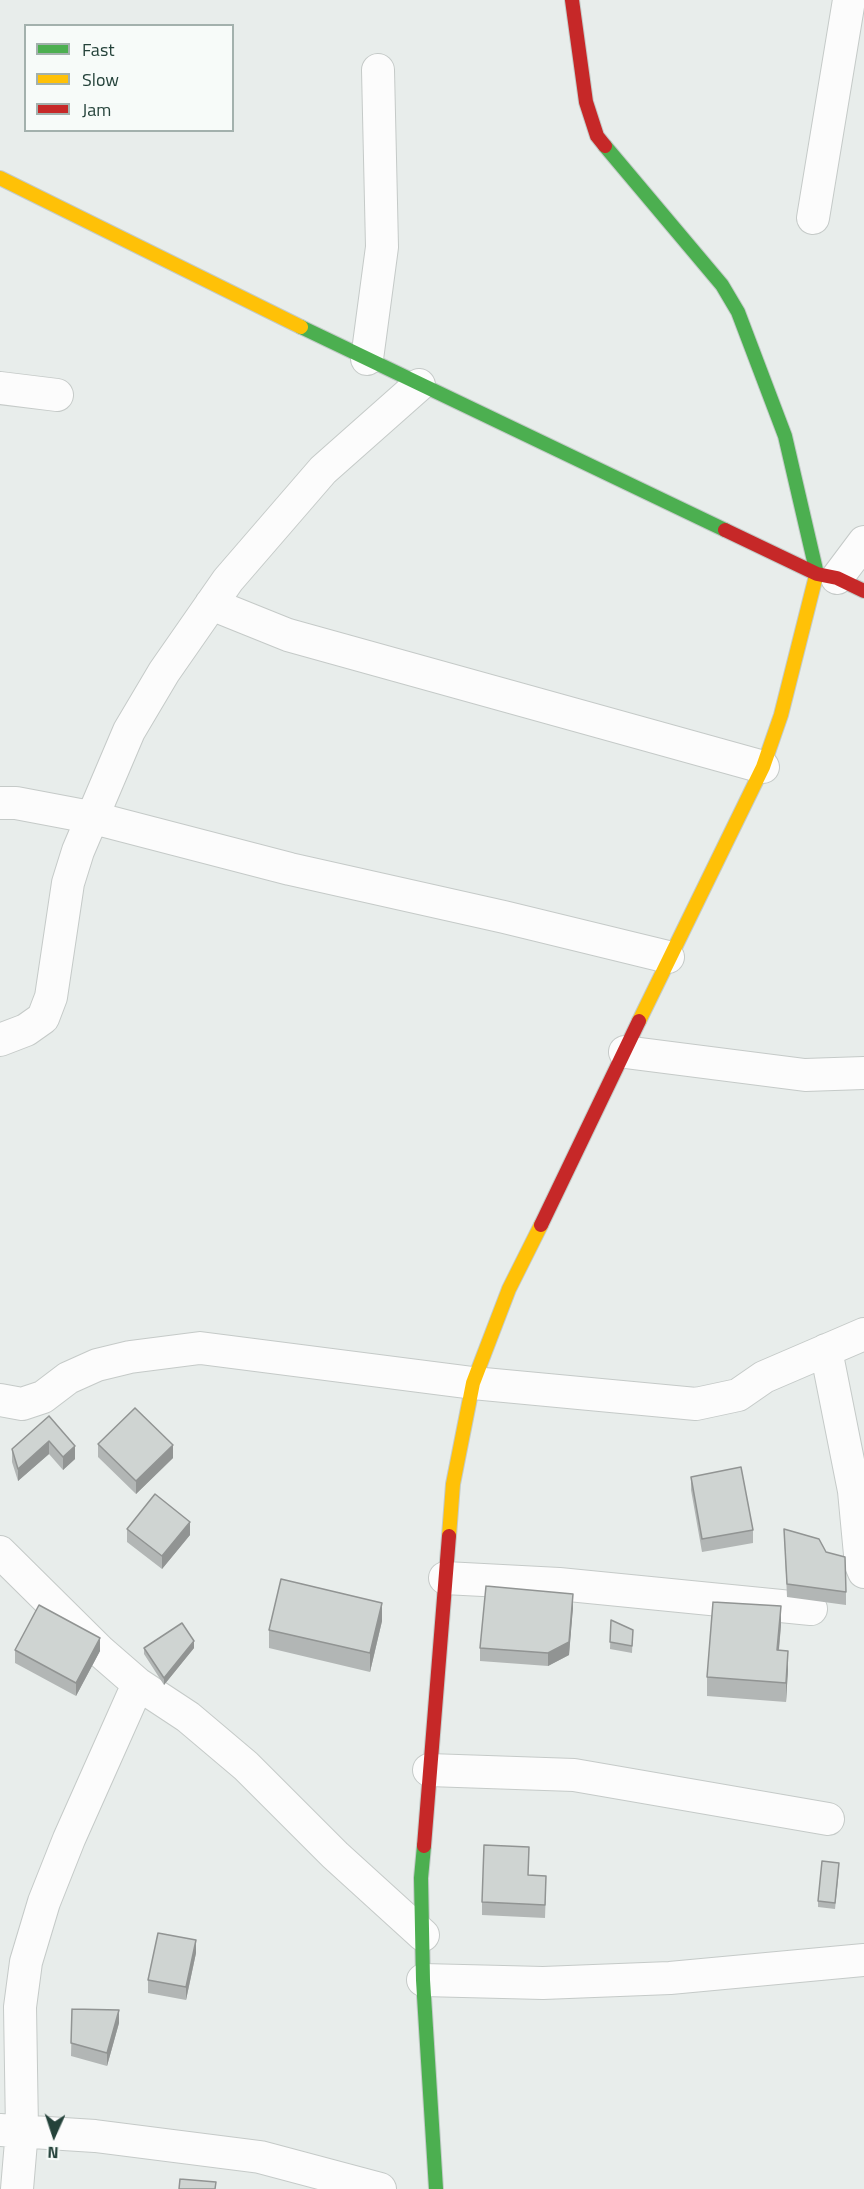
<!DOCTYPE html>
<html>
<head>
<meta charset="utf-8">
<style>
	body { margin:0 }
	#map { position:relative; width:864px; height:2189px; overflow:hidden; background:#e8edeb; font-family:"Titillium Web",sans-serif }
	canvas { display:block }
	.legend { position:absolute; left:24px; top:24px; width:210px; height:108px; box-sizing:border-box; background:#f7fbf9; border:2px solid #a3b1ad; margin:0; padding:8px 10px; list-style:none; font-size:18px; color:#24423a }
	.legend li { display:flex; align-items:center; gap:12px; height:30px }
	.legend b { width:30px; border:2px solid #a3b1ad }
	.north { position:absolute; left:24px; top:2105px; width:60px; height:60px; -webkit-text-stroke:4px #f7fbf9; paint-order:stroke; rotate:183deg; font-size:16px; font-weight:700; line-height:24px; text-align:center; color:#24423a }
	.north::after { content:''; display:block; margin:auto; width:21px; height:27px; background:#24423a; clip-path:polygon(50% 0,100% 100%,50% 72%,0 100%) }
</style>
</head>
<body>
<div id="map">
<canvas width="864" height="2189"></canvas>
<ul class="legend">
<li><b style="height:8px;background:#4caf50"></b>Fast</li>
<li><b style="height:8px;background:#ffc107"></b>Slow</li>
<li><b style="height:8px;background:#c62828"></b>Jam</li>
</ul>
<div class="north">N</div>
</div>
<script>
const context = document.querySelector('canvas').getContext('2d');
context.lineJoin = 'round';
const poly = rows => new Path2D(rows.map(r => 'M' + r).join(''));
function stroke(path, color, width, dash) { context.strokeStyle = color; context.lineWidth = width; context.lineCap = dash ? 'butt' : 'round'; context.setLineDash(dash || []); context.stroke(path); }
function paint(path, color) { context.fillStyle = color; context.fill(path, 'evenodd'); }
const street = poly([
	[813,218,849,0],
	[367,359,382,247,378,70],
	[0,388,57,395],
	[837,578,864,542],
	[211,604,288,635,763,767],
	[0,803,16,803,90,817,290,869,504,917,668,957],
	[0,1040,26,1030,43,1018,51,997,68,883,78,851,129,731,164,672,228,580,323,470,419,385],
	[625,1052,805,1075,864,1073],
	[826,1350,854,1491,861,1565,864,1572],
	[0,1400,22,1404,43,1397,68,1378,97,1365,130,1357,200,1348,473,1383,696,1404,738,1395,764,1377,864,1334],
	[0,1552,100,1651,138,1684,188,1717,246,1766,335,1855,423,1935],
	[445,1578,559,1584,811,1609],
	[429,1770,574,1775,828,1819],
	[423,1980,543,1983,670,1978,864,1960],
	[0,2130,95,2136,260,2157,380,2189],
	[17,2189,22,2130,20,2007,26,1962,44,1902,69,1839,138,1684]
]);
const fast = poly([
	[605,146,722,285,738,312,785,436,817,574,815,580],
	[301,327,725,530],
	[424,1846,421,1878,423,1980,436,2189]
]);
const slow = poly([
	[0,178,301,327],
	[639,1021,763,767,781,715,815,580],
	[449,1536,453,1484,473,1383,509,1289,541,1225]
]);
const jam = poly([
	[572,0,586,102,597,136,605,146],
	[725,530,817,574,837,578,864,591],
	[541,1225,639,1021],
	[424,1846,449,1536]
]);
stroke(street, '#c5cac8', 34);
stroke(fast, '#c3cbc8', 16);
stroke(slow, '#c3cbc8', 16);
stroke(jam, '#c3cbc8', 16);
stroke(street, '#fcfcfc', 32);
stroke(fast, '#4caf50', 14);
stroke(slow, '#ffc107', 14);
stroke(jam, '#c62828', 14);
paint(poly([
	[49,1416,75,1459,63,1470,49,1454,18,1481,12,1462,12,1449],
	[98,1444,173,1458,136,1494,98,1457],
	[691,1477,753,1530,753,1543,702,1552,691,1490],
	[127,1529,190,1535,162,1569,127,1542],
	[784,1529,846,1592,846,1605,787,1597],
	[573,1607,569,1655,548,1666,480,1661,480,1648],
	[611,1620,633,1630,632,1653,610,1649],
	[382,1621,370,1672,269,1648,269,1630],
	[781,1625,779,1650,788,1669,786,1702,707,1696,707,1677],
	[144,1648,194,1648,164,1685,144,1654],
	[15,1650,100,1651,76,1696,15,1663],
	[839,1870,835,1909,818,1907,818,1901],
	[529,1875,546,1889,545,1918,482,1915,482,1902],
	[196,1953,186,2000,148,1993,148,1980],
	[72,2009,119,2023,107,2066,71,2056]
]), '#b2b6b5');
paint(poly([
	[49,1441,49,1454,18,1481,18,1469],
	[173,1445,173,1458,136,1494,136,1481],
	[75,1446,75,1459,63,1470,63,1457],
	[190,1522,190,1535,162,1569,162,1556],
	[573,1594,573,1607,569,1655,548,1666,548,1653],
	[382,1603,382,1621,370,1672,370,1653],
	[781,1606,781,1625,777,1669,777,1650],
	[100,1638,100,1651,76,1696,76,1683],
	[194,1641,194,1648,164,1685,164,1678],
	[788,1651,788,1669,786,1702,786,1683],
	[196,1940,196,1953,186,2000,186,1987],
	[119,2010,119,2023,107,2066,107,2053]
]), '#919493');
const building = poly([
	[135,1408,173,1445,136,1481,98,1444,135,1408],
	[49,1416,75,1446,63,1457,49,1441,18,1469,12,1449,49,1416],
	[741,1467,753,1530,702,1539,691,1477,741,1467],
	[155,1494,190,1522,162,1556,127,1529,155,1494],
	[784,1529,819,1539,826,1552,845,1557,846,1592,787,1584,784,1529],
	[281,1579,382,1603,370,1653,269,1630,281,1579],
	[486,1586,573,1594,569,1642,548,1653,480,1648,486,1586],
	[713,1602,781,1606,777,1650,788,1651,786,1683,707,1677,713,1602],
	[39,1605,100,1638,76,1683,15,1650,39,1605],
	[611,1620,633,1630,632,1646,610,1642,611,1620],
	[182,1623,194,1641,164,1678,144,1648,182,1623],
	[484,1845,529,1847,528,1875,546,1876,545,1905,482,1902,484,1845],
	[822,1861,839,1863,835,1903,818,1901,822,1861],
	[158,1933,196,1940,186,1987,148,1980,158,1933],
	[72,2009,119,2010,107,2053,71,2043,72,2009],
	[180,2179,216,2182,215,2189,179,2189,180,2179]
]);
paint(building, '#cfd4d2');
stroke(building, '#919493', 1.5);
</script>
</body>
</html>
